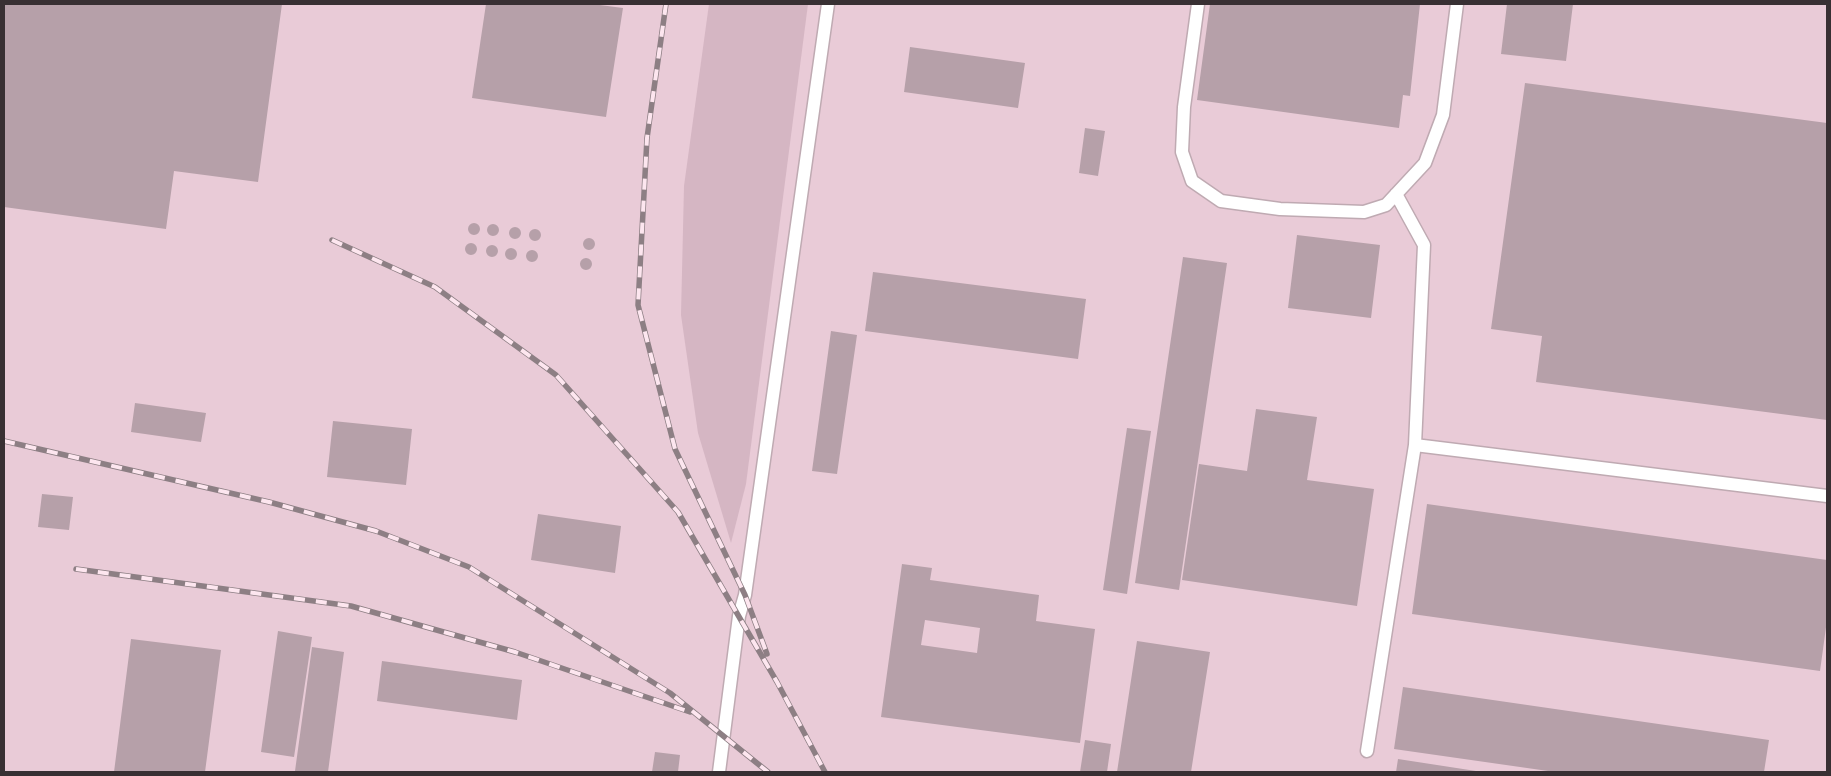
<!DOCTYPE html>
<html>
<head>
<meta charset="utf-8">
<style>
	body { margin:0 }
	#map { position:relative; width:1831px; height:776px; overflow:hidden; background:#efd9e2; font-family:"Asap Condensed",sans-serif }
	canvas { display:block }
	.frame { position:absolute; inset:0; border:5px solid #383033; pointer-events:none }
</style>
</head>
<body>
<div id="map">
<canvas width="1831" height="776"></canvas>
<div class="frame"></div>
</div>
<script>
const context = document.querySelector('canvas').getContext('2d');
context.lineJoin = 'round';
function paint(path, color) { context.fillStyle = color; context.fill(path, 'evenodd'); }
const poly = rows => new Path2D(rows.map(r => 'M' + r).join(''));
function stroke(path, color, width, dash) { context.strokeStyle = color; context.lineWidth = width; context.lineCap = dash ? 'butt' : 'round'; context.setLineDash(dash || []); context.stroke(path); }
paint(poly([
	[4,4,1827,4,1827,772,4,772]
]), '#e9cbd7');
paint(poly([
	[709,4,808,4,746,484,731,543,698,433,681,315,684,186]
]), '#d5b6c3');
paint(poly([
	[4,4,282,4,258,182,174,171,166,229,4,207],
	[486,4,592,4,623,8,606,117,472,98],
	[1210,4,1420,4,1410,96,1403,95,1399,128,1197,100],
	[1507,4,1573,4,1566,61,1501,54],
	[910,47,1025,63,1018,108,904,92],
	[1525,83,1827,123,1827,420,1536,382,1542,336,1491,329],
	[1085,128,1105,131,1098,176,1079,173],
	'468 229a6 6 0 1 1 12 0a6 6 0 1 1-12 0Z',
	'487 230a6 6 0 1 1 12 0a6 6 0 1 1-12 0Z',
	'509 233a6 6 0 1 1 12 0a6 6 0 1 1-12 0Z',
	'529 235a6 6 0 1 1 12 0a6 6 0 1 1-12 0Z',
	[1297,235,1380,245,1371,318,1288,308],
	'583 244a6 6 0 1 1 12 0a6 6 0 1 1-12 0Z',
	'465 249a6 6 0 1 1 12 0a6 6 0 1 1-12 0Z',
	'486 251a6 6 0 1 1 12 0a6 6 0 1 1-12 0Z',
	'505 254a6 6 0 1 1 12 0a6 6 0 1 1-12 0Z',
	'526 256a6 6 0 1 1 12 0a6 6 0 1 1-12 0Z',
	[1183,257,1227,263,1179,590,1135,583],
	'580 264a6 6 0 1 1 12 0a6 6 0 1 1-12 0Z',
	[873,272,1086,299,1078,359,865,331],
	[831,331,857,335,837,474,812,471],
	[135,403,206,413,201,442,131,432],
	[1256,409,1317,417,1307,480,1374,489,1357,606,1182,580,1199,464,1247,471],
	[333,421,412,429,406,485,327,477],
	[1127,428,1151,431,1127,594,1103,590],
	[42,494,73,497,69,530,38,527],
	[1427,504,1827,560,1827,620,1820,671,1412,614],
	[538,514,621,526,615,573,531,560],
	[902,564,932,568,930,580,1039,595,1036,621,1095,629,1080,743,881,717],
	[925,620,980,628,977,653,921,645],
	[278,631,312,637,294,757,261,752],
	[131,639,221,650,205,772,114,772],
	[1137,641,1210,652,1191,772,1117,772],
	[312,647,344,652,328,772,295,771],
	[382,661,522,680,517,720,377,701],
	[1403,687,1769,740,1764,772,1555,772,1394,749],
	[1085,740,1111,744,1107,772,1080,772],
	[655,752,680,755,678,772,652,772],
	[1398,759,1476,771,1476,772,1396,772]
]), '#b6a0a9');
const lane = poly([
	[1198,4,1184,107,1182,152,1192,181,1221,201,1280,209,1364,212,1386,205,1425,163,1443,115,1457,4],
	[1396,194,1424,245,1415,445,1827,496],
	[1367,751,1415,445],
	[719,772,739,616,745,595,828,4]
]);
stroke(lane, '#bfaab2', 15);
stroke(lane, '#fff', 12);
const rail = poly([
	[666,4,647,138,638,305,675,449,745,595,767,654],
	[332,240,435,287,556,375,678,512,777,682,825,772],
	[4,441,269,502,376,531,469,567,670,693,768,772],
	[76,569,351,606,515,652,690,712]
]);
stroke(rail, '#8d7f84', 5.5);
stroke(rail, '#fde6ef', 4, [11]);
</script>
</body>
</html>
